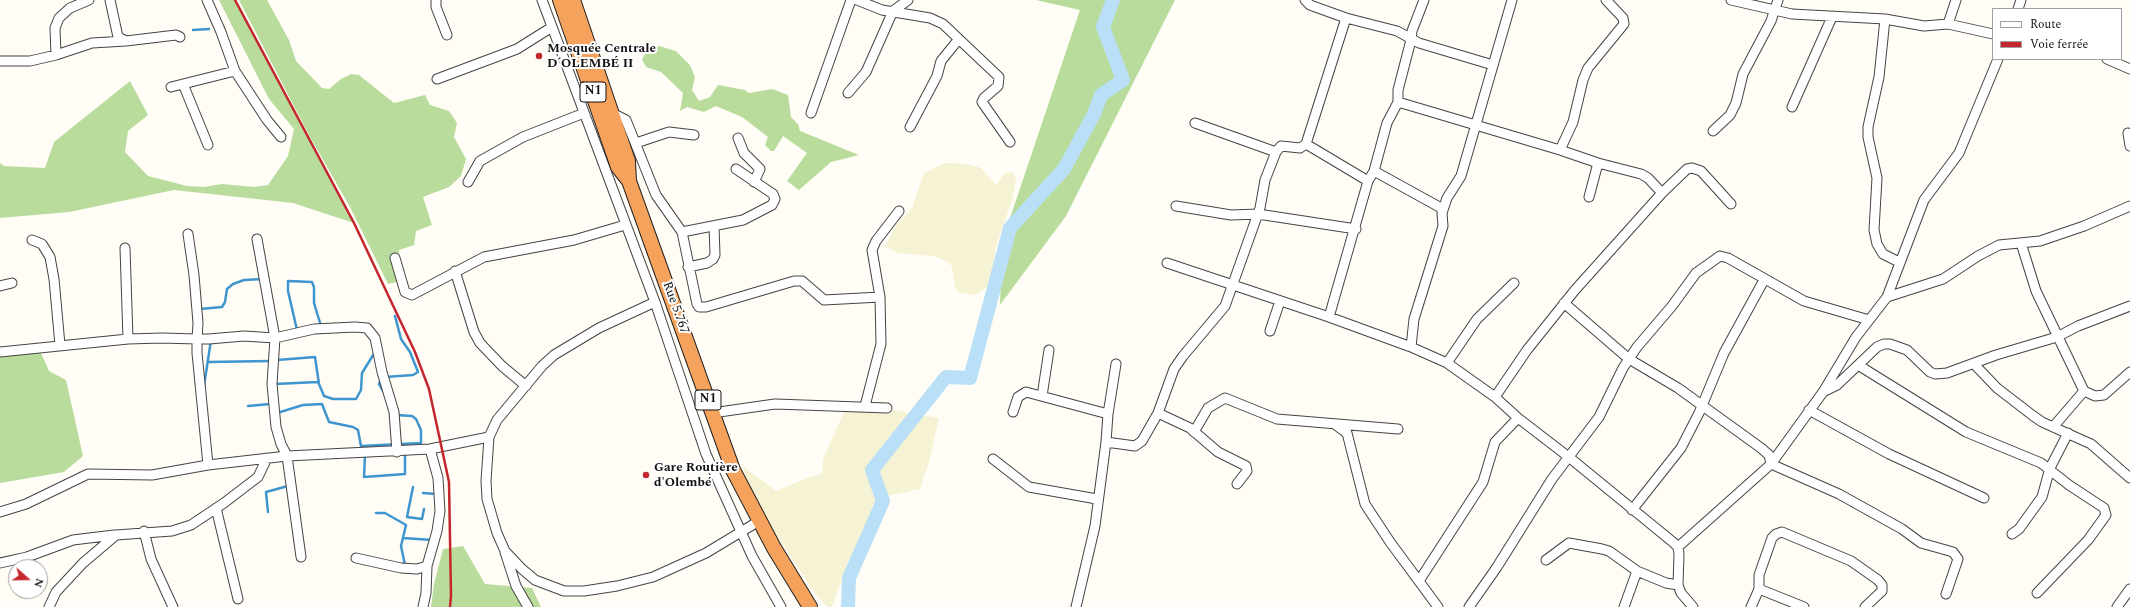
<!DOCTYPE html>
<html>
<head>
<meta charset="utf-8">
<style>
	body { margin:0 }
	#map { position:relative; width:2130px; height:607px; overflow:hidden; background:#fffdf5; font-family:Spectral,serif }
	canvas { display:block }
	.legend { position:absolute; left:1992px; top:8px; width:130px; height:52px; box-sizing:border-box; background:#fff; border:1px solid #a0a0a0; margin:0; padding:5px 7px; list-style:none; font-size:12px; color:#111 }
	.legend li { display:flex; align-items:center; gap:8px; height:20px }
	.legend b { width:20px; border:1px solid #a0a0a0 }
	.north { position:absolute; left:8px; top:559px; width:40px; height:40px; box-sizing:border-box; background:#fff; border:1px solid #a0a0a0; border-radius:50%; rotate:110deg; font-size:11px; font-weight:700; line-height:16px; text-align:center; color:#111 }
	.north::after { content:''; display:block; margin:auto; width:14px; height:18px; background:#c4262e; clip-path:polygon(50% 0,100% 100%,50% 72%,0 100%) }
</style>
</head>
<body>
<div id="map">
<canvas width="2130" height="607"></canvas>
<ul class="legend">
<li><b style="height:5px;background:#fff"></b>Route</li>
<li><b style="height:5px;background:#c4262e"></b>Voie ferrée</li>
</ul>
<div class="north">N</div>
</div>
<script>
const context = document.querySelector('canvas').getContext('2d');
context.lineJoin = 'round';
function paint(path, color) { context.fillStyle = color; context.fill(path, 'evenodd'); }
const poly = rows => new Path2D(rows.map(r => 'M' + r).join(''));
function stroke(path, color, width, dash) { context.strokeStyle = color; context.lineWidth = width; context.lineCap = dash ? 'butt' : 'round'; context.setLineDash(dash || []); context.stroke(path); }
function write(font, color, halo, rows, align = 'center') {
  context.font = font + ' Spectral,serif'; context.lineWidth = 4; context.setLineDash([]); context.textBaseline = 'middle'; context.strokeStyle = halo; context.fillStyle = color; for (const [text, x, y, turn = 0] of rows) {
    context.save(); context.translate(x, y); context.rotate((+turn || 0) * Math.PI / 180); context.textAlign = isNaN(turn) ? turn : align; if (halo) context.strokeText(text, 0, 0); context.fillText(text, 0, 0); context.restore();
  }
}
paint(poly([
	[945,163,968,164,981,168,996,185,1005,173,1013,172,1016,178,1012,200,995,249,993,280,989,286,975,295,960,293,955,288,952,266,946,261,933,256,897,253,885,246,896,226,912,208,924,173],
	[894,410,939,418,929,462,920,489,882,497,848,562,832,607,828,607,817,596,773,530,747,480,742,465,776,491,807,478,822,474,823,459,844,412]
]), '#f6f3d4');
paint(poly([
	[219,0,235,0,354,223,293,203,174,190,69,212,0,218,0,163,4,166,45,168,54,142,130,81,148,115,128,131,125,152,148,176,187,186,204,187,222,184,254,187,268,185,288,156,294,129,269,99],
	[239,0,267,0,289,40,296,61,322,88,329,89,341,79,351,74,359,75,394,103,425,95,430,105,449,111,457,123,454,137,466,159,461,176,449,187,423,197,432,225,416,231,414,245,399,250,397,282,388,284,350,207,310,137],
	[1036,0,1175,0,1066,216,1000,305,1002,242,1080,10],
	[659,46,676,51,690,65,695,77,692,90,699,101,710,97,718,85,745,90,749,93,772,89,788,95,791,117,798,124,800,131,859,155,831,162,799,190,787,181,807,153,783,136,774,151,771,151,765,145,768,137,742,117,716,106,704,112,687,107,680,111,683,93,661,72,646,67,642,59,645,54],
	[41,353,49,371,66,380,83,456,64,472,0,483,0,356],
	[463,546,485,584,532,588,541,607,431,607,434,584,443,549]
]), '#b9dc9c');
stroke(poly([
	[193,30,209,29],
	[200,309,222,307,225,302,227,289,233,284,244,280,263,279],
	[297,330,288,291,288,281,312,282,314,287,314,303,321,326],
	[277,360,315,357,319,384,324,396,333,399,356,399,361,390,362,373,375,352],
	[208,362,271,361],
	[385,377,413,375,418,372,410,352,401,339,395,316],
	[381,379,379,384,384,393],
	[275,384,318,382],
	[204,386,211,340],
	[248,406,270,404],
	[277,413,303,405,322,404,329,422,353,427,358,430,361,446,421,443,421,430,416,419,412,416,397,415],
	[365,455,364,477,405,474,405,453],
	[413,487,407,517,422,519,424,509],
	[423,493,436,494],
	[268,512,266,492,288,486],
	[376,513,385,513,406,525,401,546,405,565],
	[403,538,432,540]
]), '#3f96cf', 2.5);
stroke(poly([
	[848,607,849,578,883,501,872,470,946,377,970,378,1010,228,1064,169,1094,114,1101,95,1123,80,1103,27,1113,0]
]), '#b9e0f7', 14);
const minor = poly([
	[110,0,118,37,126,41,176,35,180,37],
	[436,0,436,7,447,35],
	[542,0,655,302,599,328,554,355,542,366,497,420,489,437,486,481,487,499,497,533,505,551,522,569,535,580,564,591,584,591,617,586,653,577,706,553,759,521],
	[857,0,882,10,930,18,943,24,999,77,998,86,984,98,982,102,1010,142],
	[1305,0,1310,5,1346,18,1397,31,1419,43,1493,65],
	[1731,0,1792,14,1885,19,1924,26,1948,24,1993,34],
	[2018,9,2021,0],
	[1885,19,1879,77,1868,127,1868,137,1877,178,1874,230,1877,244,1883,254,1899,262],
	[1948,24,1956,0],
	[56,55,55,28,59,18,70,8,89,0],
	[2107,59,2130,69],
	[0,61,30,61,56,55,92,43,126,41],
	[235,71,267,120,281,137],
	[437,79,517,49,552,27],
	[183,84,208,145],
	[171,87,235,71,221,32,207,0],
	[848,93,866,72,893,11,908,0],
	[1398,102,1560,150,1598,163,1641,174,1648,178,1662,193],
	[1792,107,1832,17],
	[612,113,626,120,656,195,682,232,697,304,699,307,706,307,794,281,802,281,824,300,880,297],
	[811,113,851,0],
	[1195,123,1276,152],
	[910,127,937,76,941,61,958,40],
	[1713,131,1730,115,1736,103,1743,74,1771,21,1778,0],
	[2128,133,2130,146],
	[738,138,744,153,760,169,754,182],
	[636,143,669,132,694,135],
	[1306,144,1368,181],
	[1560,150,1573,122,1583,80,1588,68,1624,24,1623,18,1606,0],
	[1374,171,1443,209],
	[468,182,480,161,523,137,584,113],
	[1589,197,1598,163],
	[1176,206,1231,215,1258,214,1356,229],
	[682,232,743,220,772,205,775,199,773,194,736,169],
	[257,239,275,338,314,329,355,327,367,328,375,338,382,372,394,412,397,452],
	[32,240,42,244,50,257,54,279,60,345],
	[2021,243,2036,291,2084,391,2053,427],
	[125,248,128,339],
	[395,258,405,292,412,295,484,257,574,240,625,225],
	[1167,263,1329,317,1411,347,1447,363,1495,397,1518,418,1570,458,1674,543,1678,547,1679,554,1678,585,1681,593,1693,607],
	[688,267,707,263,713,259,715,255,714,226],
	[455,271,474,332,480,343,502,366,526,386],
	[0,286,12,283],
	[1887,297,1943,279,1978,256,1999,245,2040,241,2084,226,2130,206],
	[655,302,706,454,752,556,781,607],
	[1564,303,1629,359,1678,388,1761,448,1769,455,1771,464,1839,494,1902,529,1921,543,1953,552,1958,559,1946,594],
	[1329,317,1368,181,1374,171,1387,123,1398,102,1398,90,1411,40,1412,31,1424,0],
	[1270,331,1280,301],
	[1411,347,1414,319,1443,226,1442,213,1447,198,1461,176,1512,0],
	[0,352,128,339,162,338,197,339,209,339,244,336,275,338,272,384,276,427,281,444,287,456,208,465,197,353,197,339,198,323,194,275,188,234],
	[1447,363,1477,319,1514,283],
	[1974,364,1997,388,2032,415,2042,422,2091,444,2130,478],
	[1858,365,1966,432,2041,463,2069,485,2104,508,2106,515,2088,540,2037,593],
	[2084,391,2095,396,2104,395,2130,372],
	[1823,392,1837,385,1877,347,1884,344,1890,344,1907,350,1930,372,1935,374,1947,373,1996,355,2057,337,2078,326,2130,306],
	[1042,396,1049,350],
	[1495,397,1527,350,1575,290,1662,193,1687,169,1692,168,1701,171,1731,204],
	[865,406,881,344,880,297,872,250,876,241,899,211],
	[1809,410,1889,454,1984,498],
	[1013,412,1018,397,1026,392,1108,414],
	[712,413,775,404,887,408],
	[1158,413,1190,428,1218,452,1246,466,1247,471,1237,484],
	[1336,425,1347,433,1365,504,1390,542,1438,607],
	[1194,432,1208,408,1225,398,1277,419,1398,429],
	[1106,442,1135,446,1142,441,1158,413,1174,369,1183,356,1225,306,1260,208,1265,180,1276,152,1281,146,1300,148,1306,144,1346,18],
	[993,459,1029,487,1097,499],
	[216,508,238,599],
	[1632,510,1681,448,1699,413,1724,353,1764,280],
	[0,512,26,504,88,474,152,475,208,465],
	[144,531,151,559,173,607],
	[2012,534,2019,529,2042,497,2050,468,2068,433],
	[1678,547,1771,464,1823,392,1856,337,1887,297,1924,200,1959,153,1998,59],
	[505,552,516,586,528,607],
	[301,557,287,456,430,449,489,437],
	[356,558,401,568,417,569,427,566,437,531,440,511,438,478,430,449],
	[1546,560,1569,543,1602,549,1609,551,1637,571,1666,583,1678,585],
	[0,563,27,557,73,540,114,535],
	[1419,581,1483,482,1495,442,1518,418],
	[1759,589,1759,575,1772,538,1776,534,1782,532,1851,561,1878,580,1882,585,1882,591,1865,607],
	[49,607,56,592,83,563,116,535,172,531,191,525,224,503,258,477,267,458],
	[423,607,426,593,427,566],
	[1076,607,1095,526,1106,442,1108,414,1116,364],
	[1469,607,1497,567,1552,479,1599,417,1623,368,1637,347,1672,306,1696,273,1720,256,1728,258,1804,301,1869,320],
	[1624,607,1637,571],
	[1751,607,1759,589,1804,607],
	[2117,607,2130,589]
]);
const highway = poly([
	[560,0,618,167,629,181,733,470,774,548,810,607],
	[573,0,628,161,629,181]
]);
stroke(minor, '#444', 11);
stroke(highway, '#222', 16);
stroke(minor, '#fff', 9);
stroke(highway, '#f5a25d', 14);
stroke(poly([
	[235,0,354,223,415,352,429,389,449,482,451,596,450,607]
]), '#c4262e', 2.5);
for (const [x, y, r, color] of [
	[539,56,4,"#c4262e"],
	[646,475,4,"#c4262e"]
]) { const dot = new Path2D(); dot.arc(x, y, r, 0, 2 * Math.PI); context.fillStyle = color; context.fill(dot); stroke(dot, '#fff', 1.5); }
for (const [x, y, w] of [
	[593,92,26],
	[708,400,26]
]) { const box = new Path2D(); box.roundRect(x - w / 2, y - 10, w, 20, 3); context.fillStyle = '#fff'; context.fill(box); stroke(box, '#111', 1); }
write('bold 12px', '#111', null, [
	["N1",593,92],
	["N1",708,400]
]);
write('bold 13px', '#111', '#fff', [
	["Mosquée Centrale",547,49],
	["D´OLEMBÉ II",547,64],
	["Gare Routière",654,468],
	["d'Olembé",654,483]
], 'left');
write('13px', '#111', '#fff', [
	["Rue 5.767",675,308,70]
]);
</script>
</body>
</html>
